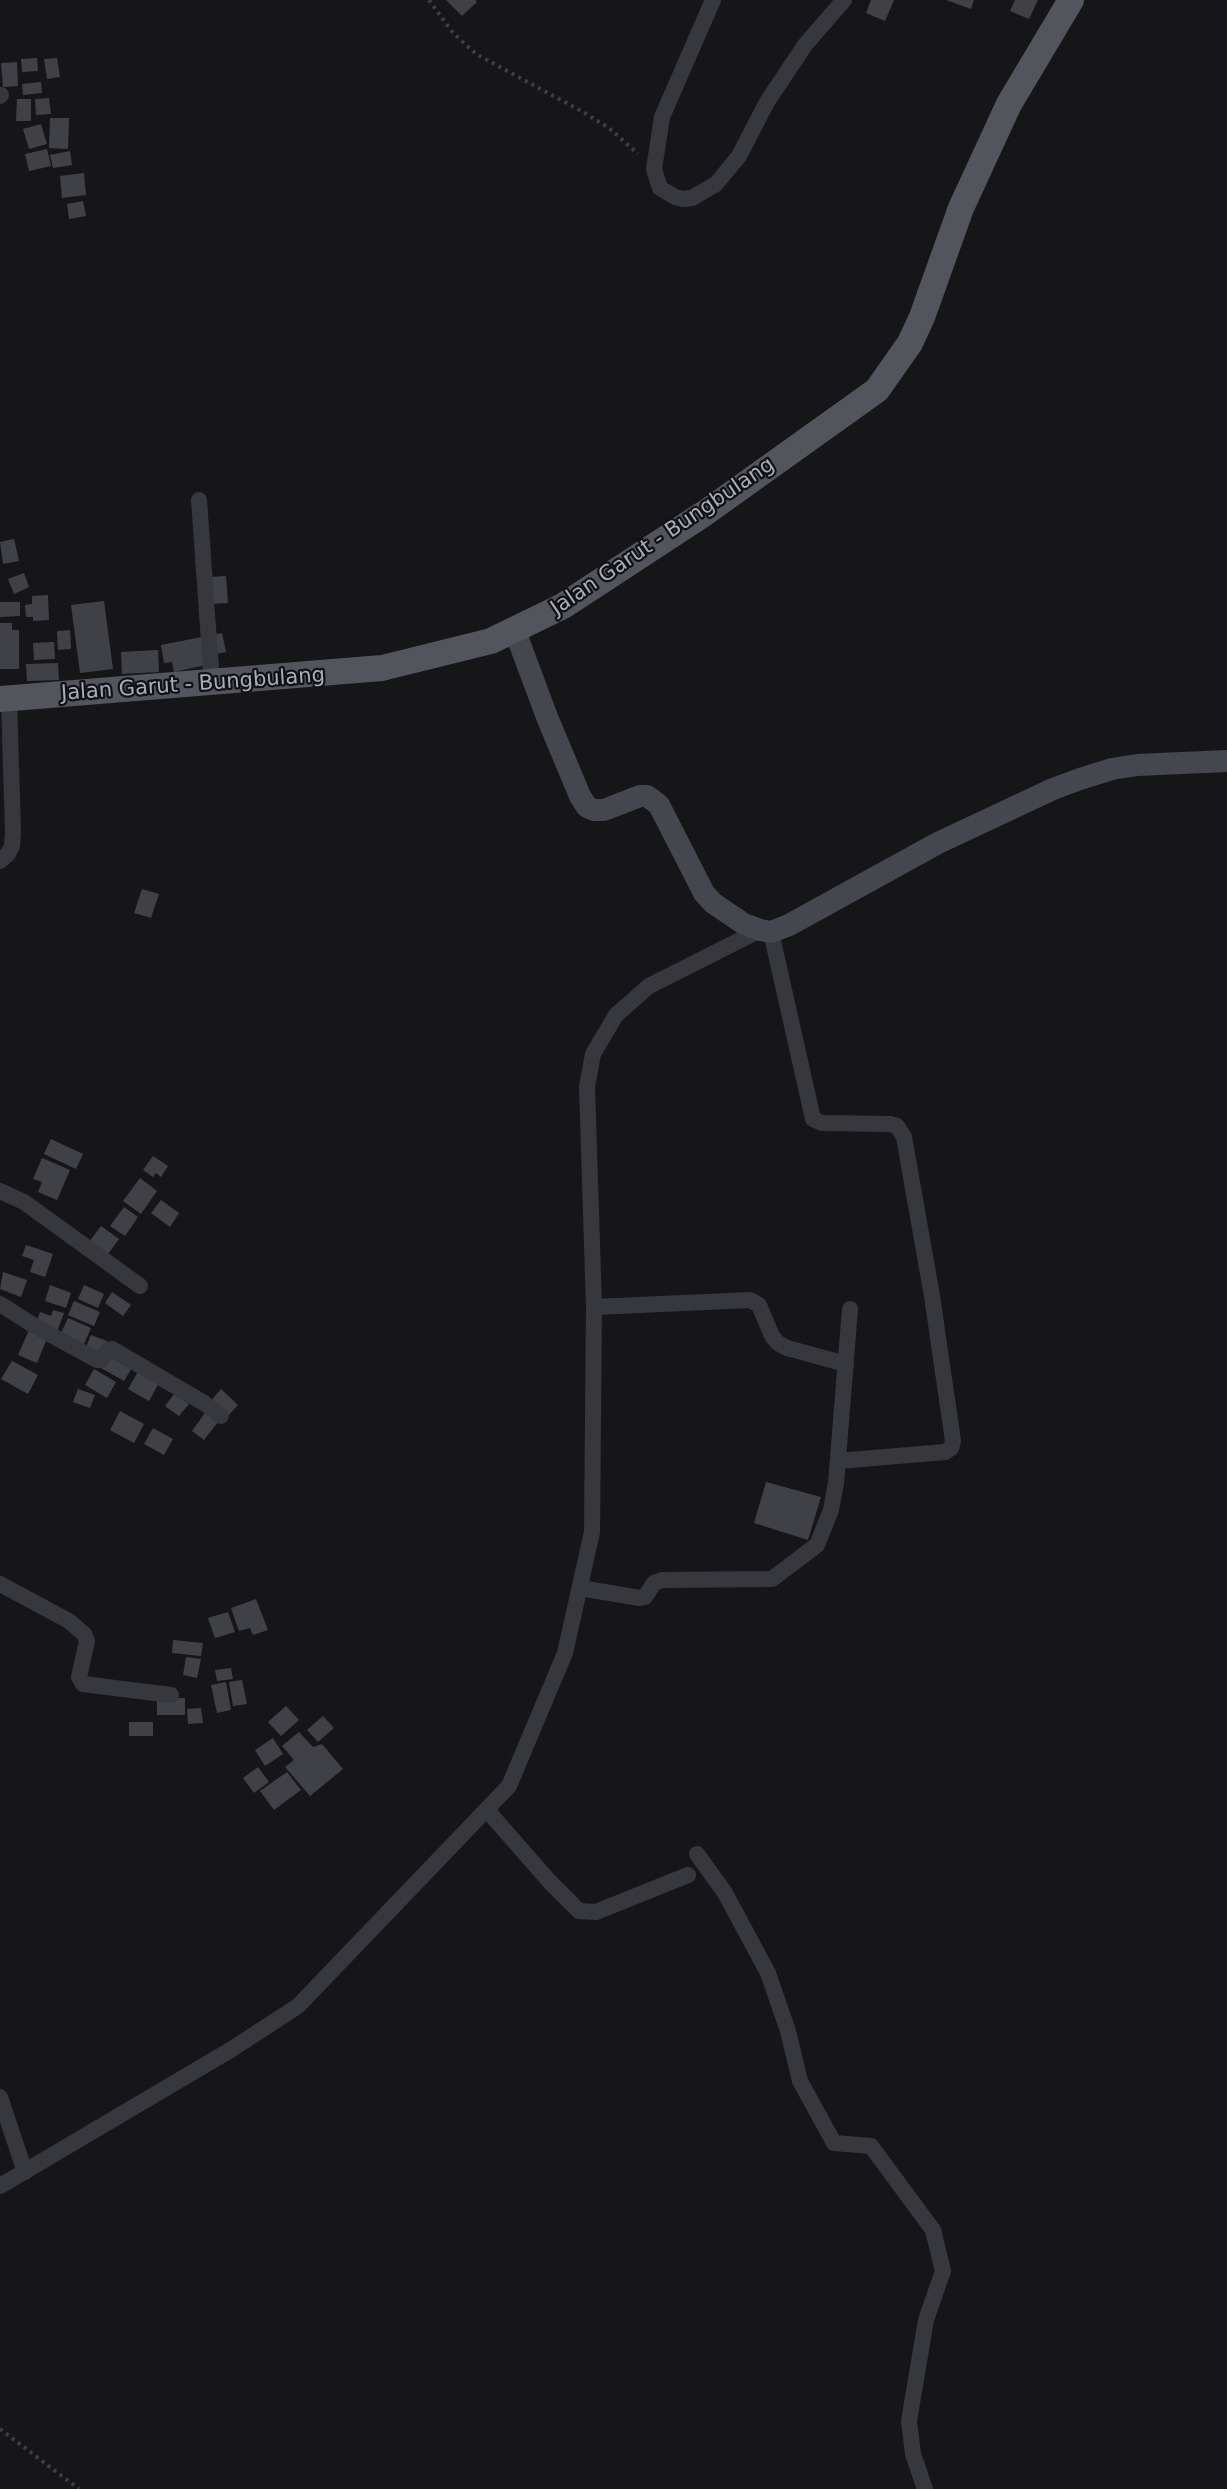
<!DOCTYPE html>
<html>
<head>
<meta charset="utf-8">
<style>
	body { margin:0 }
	canvas { display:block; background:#161619 }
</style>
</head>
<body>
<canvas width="1227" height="2489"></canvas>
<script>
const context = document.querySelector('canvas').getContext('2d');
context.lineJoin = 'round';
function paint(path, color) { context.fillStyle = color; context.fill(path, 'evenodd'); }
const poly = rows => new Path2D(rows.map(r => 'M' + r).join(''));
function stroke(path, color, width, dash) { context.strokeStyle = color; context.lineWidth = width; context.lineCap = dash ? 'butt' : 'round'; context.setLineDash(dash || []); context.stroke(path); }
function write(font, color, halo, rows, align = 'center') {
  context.font = font + ' "DejaVu Sans",sans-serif'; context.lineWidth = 4.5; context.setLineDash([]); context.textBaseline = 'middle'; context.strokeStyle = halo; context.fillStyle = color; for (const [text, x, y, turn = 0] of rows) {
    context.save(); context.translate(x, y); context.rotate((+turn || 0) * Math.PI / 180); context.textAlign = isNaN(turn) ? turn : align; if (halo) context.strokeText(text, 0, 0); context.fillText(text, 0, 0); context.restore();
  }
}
paint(poly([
	[446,0,475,0,477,2,462,16],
	[871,0,894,0,885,21,866,13],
	[946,0,974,0,971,9],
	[1015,0,1038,0,1029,19,1010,11],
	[37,58,38,71,22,72,21,59],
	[57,58,60,77,47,79,44,59],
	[17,62,18,86,3,87,1,63],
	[41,82,42,93,23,95,22,84],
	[49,98,51,114,36,115,35,99],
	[17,99,31,99,31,121,16,121],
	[50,118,69,118,68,149,49,148],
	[41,124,47,144,29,149,23,129],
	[47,149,51,166,29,171,25,154],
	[70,151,72,165,53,168,50,155],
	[84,173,86,195,62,198,60,176],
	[83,201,86,216,69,219,67,204],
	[14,539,19,561,3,564,0,542],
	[24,573,29,587,14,594,8,579],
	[226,576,228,603,211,604,210,577],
	[48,595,49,620,33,621,33,617,26,617,25,605,32,604,32,596],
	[104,601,113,669,80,673,71,605],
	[0,602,20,602,20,616,0,617],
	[0,623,12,623,12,630,19,630,19,669,0,669],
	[70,630,71,649,58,650,57,631],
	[222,633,226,652,204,656,206,665,174,672,172,662,164,663,161,645],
	[54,642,55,659,34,660,33,643],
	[158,650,159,672,122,674,121,652],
	[58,663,59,680,27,681,26,664],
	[142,889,159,894,151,918,134,913],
	[51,1139,83,1154,76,1169,44,1154],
	[153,1156,168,1166,161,1177,156,1173,153,1177,143,1170],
	[42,1158,70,1170,57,1200,38,1192,42,1182,33,1179],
	[140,1178,157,1191,141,1214,123,1201],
	[161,1200,179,1213,170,1227,151,1213],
	[124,1207,138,1217,125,1236,110,1226],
	[101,1226,119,1239,108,1254,89,1242],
	[26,1245,53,1254,45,1277,30,1272,34,1260,22,1256],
	[3,1272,27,1280,21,1297,0,1289],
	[50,1285,71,1293,66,1308,45,1301],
	[84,1285,104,1294,98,1308,78,1299],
	[112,1292,131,1305,123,1316,105,1303],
	[74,1301,100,1312,94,1326,68,1315],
	[53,1310,64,1313,57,1332,36,1325,40,1312,51,1316],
	[68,1318,91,1328,84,1344,61,1333],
	[30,1328,48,1336,37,1363,18,1355],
	[91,1335,107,1341,102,1355,85,1349],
	[110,1353,133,1366,124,1381,101,1368],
	[12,1361,38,1375,28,1394,1,1379],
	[94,1369,116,1382,107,1398,85,1385],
	[139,1370,160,1381,149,1401,128,1389],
	[78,1389,95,1395,90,1408,73,1402],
	[221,1389,238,1405,227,1417,210,1402],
	[174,1394,189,1404,179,1416,165,1406],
	[120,1411,144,1424,134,1443,110,1430],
	[205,1413,218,1422,204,1440,192,1431],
	[153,1428,173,1439,164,1455,144,1444],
	[766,1482,821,1497,808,1540,754,1523],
	[256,1599,268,1630,253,1635,250,1628,239,1631,231,1608],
	[228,1612,235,1632,215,1638,208,1618],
	[173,1640,203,1643,201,1656,172,1653],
	[186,1657,201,1659,197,1678,183,1675],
	[231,1668,233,1679,217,1681,215,1670],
	[242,1680,247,1704,233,1706,229,1682],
	[226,1682,231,1710,217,1713,211,1685],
	[185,1698,185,1715,157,1715,157,1699],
	[286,1706,299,1720,281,1736,268,1722],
	[201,1708,203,1723,188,1724,187,1709],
	[323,1716,334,1728,318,1742,307,1730],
	[129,1722,153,1722,153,1736,129,1736],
	[299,1732,313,1747,322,1744,343,1769,310,1796,285,1767,294,1760,282,1746],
	[273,1738,283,1754,265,1766,255,1750],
	[258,1767,269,1782,254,1793,243,1778],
	[287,1772,301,1790,274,1810,260,1791]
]), '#404146');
stroke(poly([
	[429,0,453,33,476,54,583,112,609,128,638,154],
	[0,2429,79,2489]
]), '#3d3f45', 4, [3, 4.5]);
stroke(poly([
	[713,0,662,117,654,169,660,188,675,197,683,199,692,198,716,184,739,156,767,102,805,45,844,0],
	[0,96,1,95],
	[199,500,212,684],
	[0,861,8,854,12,846,13,832,9,699],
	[771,932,813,1119,822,1123,890,1124,897,1126,904,1137,932,1296,953,1441,951,1448,945,1452,838,1461],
	[0,1191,24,1202,140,1286],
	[0,1304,33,1325,97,1360,101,1360,108,1350,112,1349,204,1403,221,1416],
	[594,1307,750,1300,759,1305,772,1336,778,1343,787,1348,846,1364],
	[0,1584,69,1621,84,1634,87,1641,79,1677,83,1684,171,1695],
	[580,1588,640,1598,645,1597,654,1583,662,1580,772,1579,817,1545,831,1510,836,1483,850,1309],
	[487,1810,549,1881,579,1911,596,1912,688,1875],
	[697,1854,725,1893,768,1973,788,2031,800,2081,834,2143,871,2146,933,2230,943,2271,926,2320,909,2421,913,2454,925,2489],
	[0,2097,25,2172],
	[0,2186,232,2049,298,2006,509,1786,565,1653,592,1532,594,1307,587,1087,593,1054,616,1015,649,986,760,930]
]), '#37383e', 16);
stroke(poly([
	[515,631,547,717,580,796,587,807,594,810,604,810,640,796,647,796,654,801,659,805,704,893,713,903,744,924,760,930,771,932,789,925,938,843,1053,789,1080,779,1112,769,1137,765,1227,761]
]), '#45474e', 22);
stroke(poly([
	[0,699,382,668,491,641,563,606,705,513,877,390,910,343,922,317,961,208,1009,104,1071,0]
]), '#53555d', 26);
write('21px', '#a8adb9', '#111114', [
	["Jalan Garut - Bungbulang",663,537,-34],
	["Jalan Garut - Bungbulang",193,685,-4]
]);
</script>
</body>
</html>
